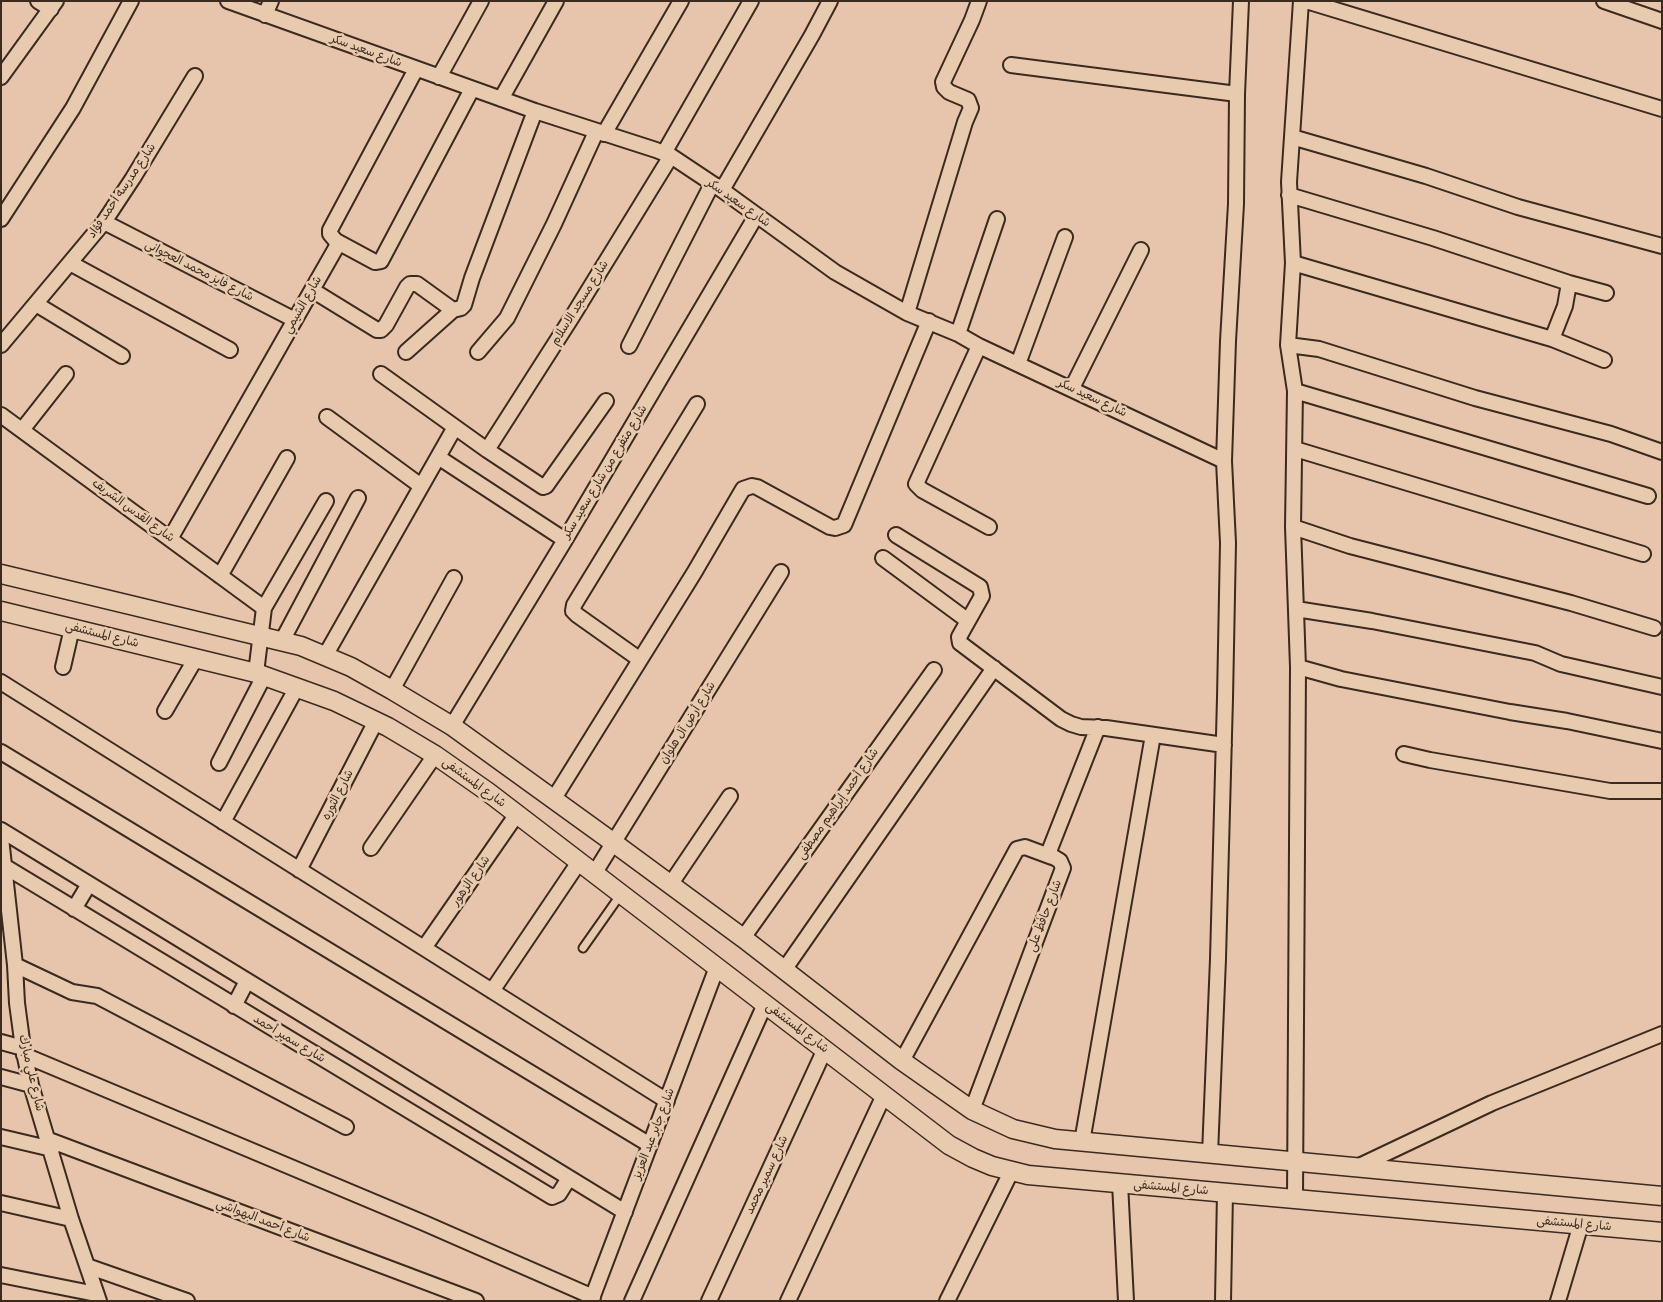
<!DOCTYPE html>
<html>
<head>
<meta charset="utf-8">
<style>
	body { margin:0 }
	#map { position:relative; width:1663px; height:1302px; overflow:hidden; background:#e7c4ac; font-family:Pangolin,sans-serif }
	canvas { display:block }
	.frame { position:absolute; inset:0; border:2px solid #3b2a1e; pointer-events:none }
</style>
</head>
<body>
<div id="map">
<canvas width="1663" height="1302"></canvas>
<div class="frame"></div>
</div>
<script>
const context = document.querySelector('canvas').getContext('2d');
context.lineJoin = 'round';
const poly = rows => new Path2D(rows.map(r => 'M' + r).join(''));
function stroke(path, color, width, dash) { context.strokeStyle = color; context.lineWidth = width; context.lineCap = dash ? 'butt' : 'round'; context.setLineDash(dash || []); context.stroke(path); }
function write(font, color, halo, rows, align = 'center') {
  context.font = font + ' Pangolin,"Playpen Sans Arabic",sans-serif'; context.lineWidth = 5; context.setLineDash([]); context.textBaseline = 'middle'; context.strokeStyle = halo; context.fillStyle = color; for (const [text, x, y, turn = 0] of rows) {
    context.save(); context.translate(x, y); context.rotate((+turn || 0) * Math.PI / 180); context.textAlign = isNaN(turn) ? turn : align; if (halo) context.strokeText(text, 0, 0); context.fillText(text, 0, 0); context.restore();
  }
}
const service = poly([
	[583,948,621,894]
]);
const minor = poly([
	[38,1,51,9],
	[228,1,535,111,656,150,671,156,722,190,835,272,907,313,958,334,979,346,1224,461],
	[1306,1,1662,109],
	[1604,1,1662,21],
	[265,15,271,1],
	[1011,65,1237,94],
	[1,77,56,1],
	[439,77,481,1],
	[501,99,556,1],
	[604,134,681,1],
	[1292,137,1426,176,1518,207,1662,246],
	[664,153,751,1],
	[722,190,812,35,830,1],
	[1289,195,1433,238,1569,283,1606,293],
	[1,219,73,108,131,1],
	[104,222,295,320],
	[336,241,375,262,381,261,472,89],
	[70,263,230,350],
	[1293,263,1552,339,1604,360],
	[312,290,377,330,381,330,386,325,407,287,410,284,417,284,453,310,461,308,464,305,472,278,535,111],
	[36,304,122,356],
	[907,313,965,122,971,108,968,100,949,92,944,87,943,82,972,20,979,1],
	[958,334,997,219],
	[1552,339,1565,306,1569,283],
	[1,345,104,222,133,178,195,76],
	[1288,345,1319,349,1475,398,1611,434,1662,452],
	[629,346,712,184],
	[979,346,916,484,922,490,989,527],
	[406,352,453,310],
	[478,352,507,318,554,224,596,132],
	[1018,364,1065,237],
	[381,374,487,450,543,487,546,486,606,401],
	[1072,388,1141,250],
	[1295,391,1648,496],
	[1,415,264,608],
	[327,417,421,486],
	[22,430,66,374],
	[1295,449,1643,554],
	[487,450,572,317,671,156],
	[438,457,565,540],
	[1293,527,1350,546,1571,603,1654,628],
	[896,535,980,587,982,596,959,637,960,643,1061,719,1071,724,1081,727,1106,728,1224,745],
	[170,539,337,246,336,241,330,234,330,230,416,69],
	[883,558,967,620],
	[220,576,287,458],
	[1296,609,1372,621,1535,653,1561,664,1662,687],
	[282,641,358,498],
	[325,656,455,427],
	[639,659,577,615,573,611,574,605,697,404],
	[63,667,72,628],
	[1298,667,1341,679,1510,712,1567,721,1662,741],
	[256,673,264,608,326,501],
	[1,682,667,1101],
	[392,690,454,578],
	[165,711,196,658],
	[452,726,565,540,756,216],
	[1,752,650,1145],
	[1404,754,1430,760,1610,791,1662,791],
	[219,763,264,676],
	[553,800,694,573,743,489,752,486,757,487,830,527,835,528,844,525,929,321],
	[223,822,297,687],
	[1,830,625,1212],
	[1,838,15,965,17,1003,23,1048,31,1085,71,1219,99,1301],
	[371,848,435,755],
	[4,866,552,1197,559,1194,569,1178],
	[299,870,376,721],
	[594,874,781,572],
	[670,885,730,796],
	[74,909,89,884],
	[743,938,934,670],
	[424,948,517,814],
	[15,965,72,992,97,996,346,1127],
	[784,970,994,668],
	[492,991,579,862],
	[234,1006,247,981],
	[1,1042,23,1048],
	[24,1055,424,1223,593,1297],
	[902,1061,1017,849,1025,847,1052,857],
	[1,1077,31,1085],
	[972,1110,1063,868,1060,861,1050,855,1050,849,1098,727],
	[1,1137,52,1149],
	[49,1140,476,1301],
	[1082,1142,1153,735],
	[1210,1154,1218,959,1225,698,1228,543,1224,461,1228,341,1236,204,1237,94,1241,1],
	[1355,1168,1492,1103,1662,1034],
	[1120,1183,1126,1301],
	[1295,1199,1298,667,1293,527,1295,391,1288,345,1293,263,1289,182,1301,1],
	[1,1203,71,1219],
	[87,1266,187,1301],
	[1,1275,96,1294],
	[591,1301,717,967],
	[632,1301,765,1004],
	[709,1301,825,1049],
	[788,1301,884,1095],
	[947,1301,1011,1172],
	[1223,1301,1225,1193],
	[1558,1301,1581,1224]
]);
const tertiary = poly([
	[1,574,301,646,351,667,392,690,452,726,614,843,743,938,902,1061,972,1110,1013,1129,1055,1139,1662,1196],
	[1,611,256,673,334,701,388,727,435,755,488,792,949,1145,973,1158,992,1166,1028,1175,1662,1232]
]);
stroke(service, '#3b2a1e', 11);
stroke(minor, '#3b2a1e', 18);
stroke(tertiary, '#3b2a1e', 21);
stroke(service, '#e8cbaf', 7);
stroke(minor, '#e8cbaf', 14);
stroke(tertiary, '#e8cbaf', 18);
write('12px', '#3b2a1e', '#e8cbaf', [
	["شارع سعيد سكر",366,51,20],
	["شارع مدرسه أحمد فؤاد",122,191,-56],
	["شارع سعيد سكر",738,203,35],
	["شارع فايز محمد العجوانى",199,271,27],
	["شارع مسجد الاسلام",580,303,-58],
	["شارع الشيمي",303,305,-60],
	["شارع سعيد سكر",1092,398,25],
	["شارع متفرع من شارع سعيد سكر",605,472,-59],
	["شارع القدس الشريف",133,511,36],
	["شارع المستشفى",102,635,14],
	["شارع أرض آل هلوان",688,723,-58],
	["شارع المستشفى",474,783,36],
	["شارع الثوره",338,795,-63],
	["شارع أحمد إبراهيم مصطفى",838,804,-55],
	["شارع الزهور",471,881,-55],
	["شارع حافظ على",1045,916,-69],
	["شارع المستشفى",797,1028,37],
	["شارع سمير أحمد",289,1039,31],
	["شارع علي مبارك",31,1073,77],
	["شارع جابر عبد العزيز",654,1134,-69],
	["شارع سمير محمد",767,1175,-65],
	["شارع المستشفى",1171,1188,5],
	["شارع أحمد البهواشي",263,1221,21],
	["شارع المستشفى",1574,1224,5]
]);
</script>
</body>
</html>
